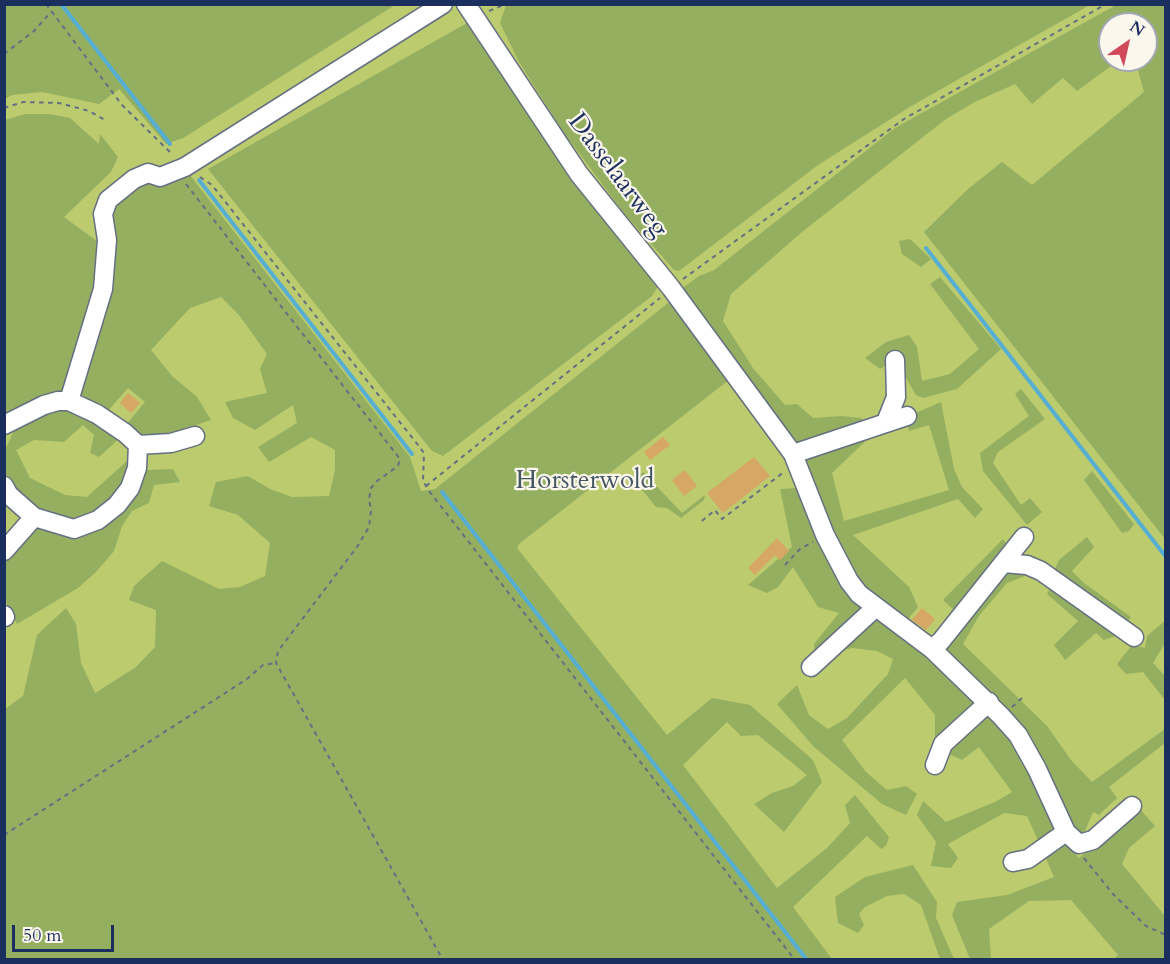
<!DOCTYPE html>
<html>
<head>
<meta charset="utf-8">
<style>
	body { margin:0 }
	#map { position:relative; width:1170px; height:964px; overflow:hidden; background:#efe6c9; font-family:Cardo,serif }
	canvas { display:block }
	.frame { position:absolute; inset:0; border:6px solid #1b2f5e; pointer-events:none }
	.north { position:absolute; left:1098px; top:12px; width:60px; height:60px; box-sizing:border-box; background:#fbf7ec; border:2px solid #a1a7b3; border-radius:50%; rotate:34deg; font-size:16px; font-weight:700; line-height:24px; text-align:center; color:#1b2f5e }
	.north::after { content:''; display:block; margin:auto; width:21px; height:27px; background:#d1495b; clip-path:polygon(50% 0,100% 100%,50% 72%,0 100%) }
	.scale { position:absolute; left:12px; top:925px; width:102px; height:27px; box-sizing:border-box; border:3px solid #1b2f5e; border-top:0; padding-left:8px; font-size:18px; line-height:21px; white-space:nowrap; color:#1b2f5e; -webkit-text-stroke:4px #fbf7ec; paint-order:stroke }
</style>
</head>
<body>
<div id="map">
<canvas width="1170" height="964"></canvas>
<div class="frame"></div>
<div class="north">N</div>
<div class="scale">50 m</div>
</div>
<script>
const context = document.querySelector('canvas').getContext('2d');
context.lineJoin = 'round';
function paint(path, color) { context.fillStyle = color; context.fill(path, 'evenodd'); }
const poly = rows => new Path2D(rows.map(r => 'M' + r).join(''));
function stroke(path, color, width, dash) { context.strokeStyle = color; context.lineWidth = width; context.lineCap = dash ? 'butt' : 'round'; context.setLineDash(dash || []); context.stroke(path); }
function write(font, color, halo, rows, align = 'center') {
  context.font = font + ' Cardo,serif'; context.lineWidth = 4.5; context.setLineDash([]); context.textBaseline = 'middle'; context.strokeStyle = halo; context.fillStyle = color; for (const [text, x, y, turn = 0] of rows) {
    context.save(); context.translate(x, y); context.rotate((+turn || 0) * Math.PI / 180); context.textAlign = isNaN(turn) ? turn : align; if (halo) context.strokeText(text, 0, 0); context.fillText(text, 0, 0); context.restore();
  }
}
paint(poly([
	[5,5,1165,5,1165,959,5,959],
	[1110,24,1146,24,1146,60,1110,60]
]), '#bccb6d');
paint(poly([
	[5,4,395,4,395,5,183,138,166,144,119,89,99,104,42,92,12,95,5,99],
	[506,5,506,4,1090,5,913,105,818,165,679,271,674,270,623,212,564,133,519,62,500,23],
	[1116,5,1165,5,1165,539,924,232,968,189,1002,162,1032,185,1144,92,1135,60,1146,60,1146,24,1110,24,1110,60,1119,60,1077,91,1063,78,1032,104,1015,84,975,102,946,119,802,232,731,294,723,321,753,368,785,405,797,404,813,418,842,416,861,418,873,434,832,473,844,521,949,490,929,425,909,431,907,422,911,415,941,402,954,469,962,487,983,509,975,518,958,499,853,535,909,587,918,607,904,624,855,582,841,558,799,449,680,290,699,276,714,270,895,128],
	[467,23,569,178,659,285,652,296,443,456,432,451,208,169],
	[25,114,49,114,70,118,99,144,100,134,118,157,111,172,64,217,101,244,102,263,66,391,5,420,5,120],
	[186,170,410,457,421,491,435,489,673,299,730,379,519,544,517,548,667,735,712,698,750,705,813,760,822,782,784,832,754,804,772,793,793,786,807,775,758,735,741,736,727,722,683,765,777,888,827,848,850,823,845,805,855,795,889,837,886,846,881,849,867,836,793,907,832,959,5,960,5,709,23,696,37,635,66,608,76,624,81,663,95,693,136,667,155,647,156,610,129,600,134,586,162,561,219,589,240,587,265,576,270,543,238,515,209,506,216,482,248,476,270,489,292,497,329,496,335,470,335,450,311,437,269,462,258,447,297,423,293,405,255,430,233,418,225,402,267,393,260,369,267,354,239,315,221,297,190,308,151,350,172,376,197,397,211,420,162,437,141,440,125,426,145,402,128,388,106,413,80,398,78,389,111,203,137,181],
	[910,239,931,259,921,267,902,254,899,241],
	[940,277,1001,349,957,389,923,398,916,395,906,378,900,355,880,369,865,358,886,342,909,335,917,347,922,381,950,374,979,349,930,284],
	[1021,389,1045,419,998,452,993,463,1021,505,1030,498,1042,512,1027,525,983,471,980,453,1029,416,1015,394],
	[60,406,122,436,99,457,90,453,94,435,83,425,64,442,34,440,16,450,30,478,65,495,87,497,127,461,128,449,149,449,147,470,173,469,180,482,154,485,149,503,132,511,122,526,114,551,96,572,78,588,17,624,5,600,5,567,7,559,40,515,6,481,5,450,17,424],
	[1092,471,1134,524,1129,531,1122,533,1084,480],
	[643,472,682,513,705,495,704,500,681,518,667,508,656,507,634,480],
	[798,488,842,582,928,653,1011,733,1059,830,1040,845,1027,816,1004,813,948,844,958,858,951,868,931,866,936,842,917,815,923,801,946,822,995,802,1012,792,979,747,962,760,951,755,935,740,935,715,905,678,842,740,866,772,887,790,906,786,917,794,906,815,882,804,813,746,777,704,797,685,809,715,828,729,847,718,888,674,893,659,877,651,853,648,815,655,814,644,839,613,818,607,793,567,778,587,767,593,748,585,792,547,780,489],
	[1087,537,1094,547,1072,571,1084,583,1131,617,1119,635,1104,640,1096,633,1065,660,1054,645,1078,621,1047,594,1053,583,1035,572,1007,583,979,616,963,644,1047,726,1071,760,1092,782,1165,729,1165,743,1109,787,1117,798,1099,815,1093,812,1083,836,1075,835,1032,750,940,647,1015,557,1052,575,1059,560],
	[1003,539,1010,549,956,612,943,600],
	[1165,621,1165,643,1153,663,1165,676,1165,700,1143,672,1126,674,1117,664,1132,645,1145,648,1147,636],
	[1138,807,1155,826,1129,848,1122,864,1165,916,1165,959,1114,959,1118,955,1071,900,1029,901,989,929,991,959,970,959,952,915,957,902,1007,895,1054,877,1044,854,1062,839,1079,858],
	[913,865,937,902,936,918,954,959,940,959,921,905,904,894,887,896,865,907,859,914,864,925,858,933,838,923,835,897,865,877]
]), '#95af60');
stroke(poly([
	[61,4,170,144],
	[199,180,412,454],
	[926,248,1166,557],
	[442,492,807,960]
]), '#56afd3', 4);
paint(poly([
	[128,393,140,403,131,413,120,403],
	[663,437,670,445,650,460,644,452],
	[754,457,770,476,723,513,707,493],
	[685,470,697,486,684,496,672,480],
	[777,538,789,551,780,560,775,555,755,575,748,568],
	[922,608,935,619,926,630,912,620]
]), '#d7a766');
const minor = poly([
	[466,4,579,174,671,288,793,454,825,535,849,581,859,594,932,649,1001,716,1018,735,1037,769,1066,832,1079,844,1093,840,1132,806],
	[886,422,896,397,895,360],
	[4,425,44,405,58,401,69,401],
	[138,445,171,443,195,436],
	[793,454,907,416],
	[4,486,9,495,34,517],
	[4,551,34,517,74,529,98,520,117,505,130,488,137,468,138,445,125,433,97,414,69,401,103,289,107,240,103,214,108,200,134,179,148,173,160,177,185,167,443,4],
	[1003,563,1027,565,1041,571,1134,637],
	[4,615,5,617],
	[932,649,941,641,1024,537],
	[811,667,875,608],
	[935,765,943,744,989,702],
	[1013,862,1028,859,1066,832]
]);
stroke(minor, '#656f83', 21);
stroke(poly([
	[46,4,122,105,173,155],
	[489,11,506,4],
	[4,54,34,31,51,12],
	[4,108,23,102,59,103,89,111,107,121],
	[200,177,212,185,418,445,424,453,423,481,429,491,795,960],
	[186,184,400,459,398,466,377,481,371,488,369,499,371,511,369,527,357,547,278,651,276,663,443,960],
	[683,279,904,119,1106,4],
	[426,486,660,298],
	[702,521,715,510,722,519,784,472],
	[785,565,800,549,813,542],
	[1012,707,1023,697],
	[4,835,247,679,263,665,276,663],
	[1084,858,1113,894,1146,926,1166,935]
]), '#656f83', 2, [4.5, 4.5]);
stroke(minor, '#fff', 18);
write('26px', '#1b2f5e', '#fbf7ec', [
	["Dasselaarweg",617,176,53]
]);
write('26px', '#435662', '#fbf7ec', [
	["Horsterwold",585,482]
]);
</script>
</body>
</html>
